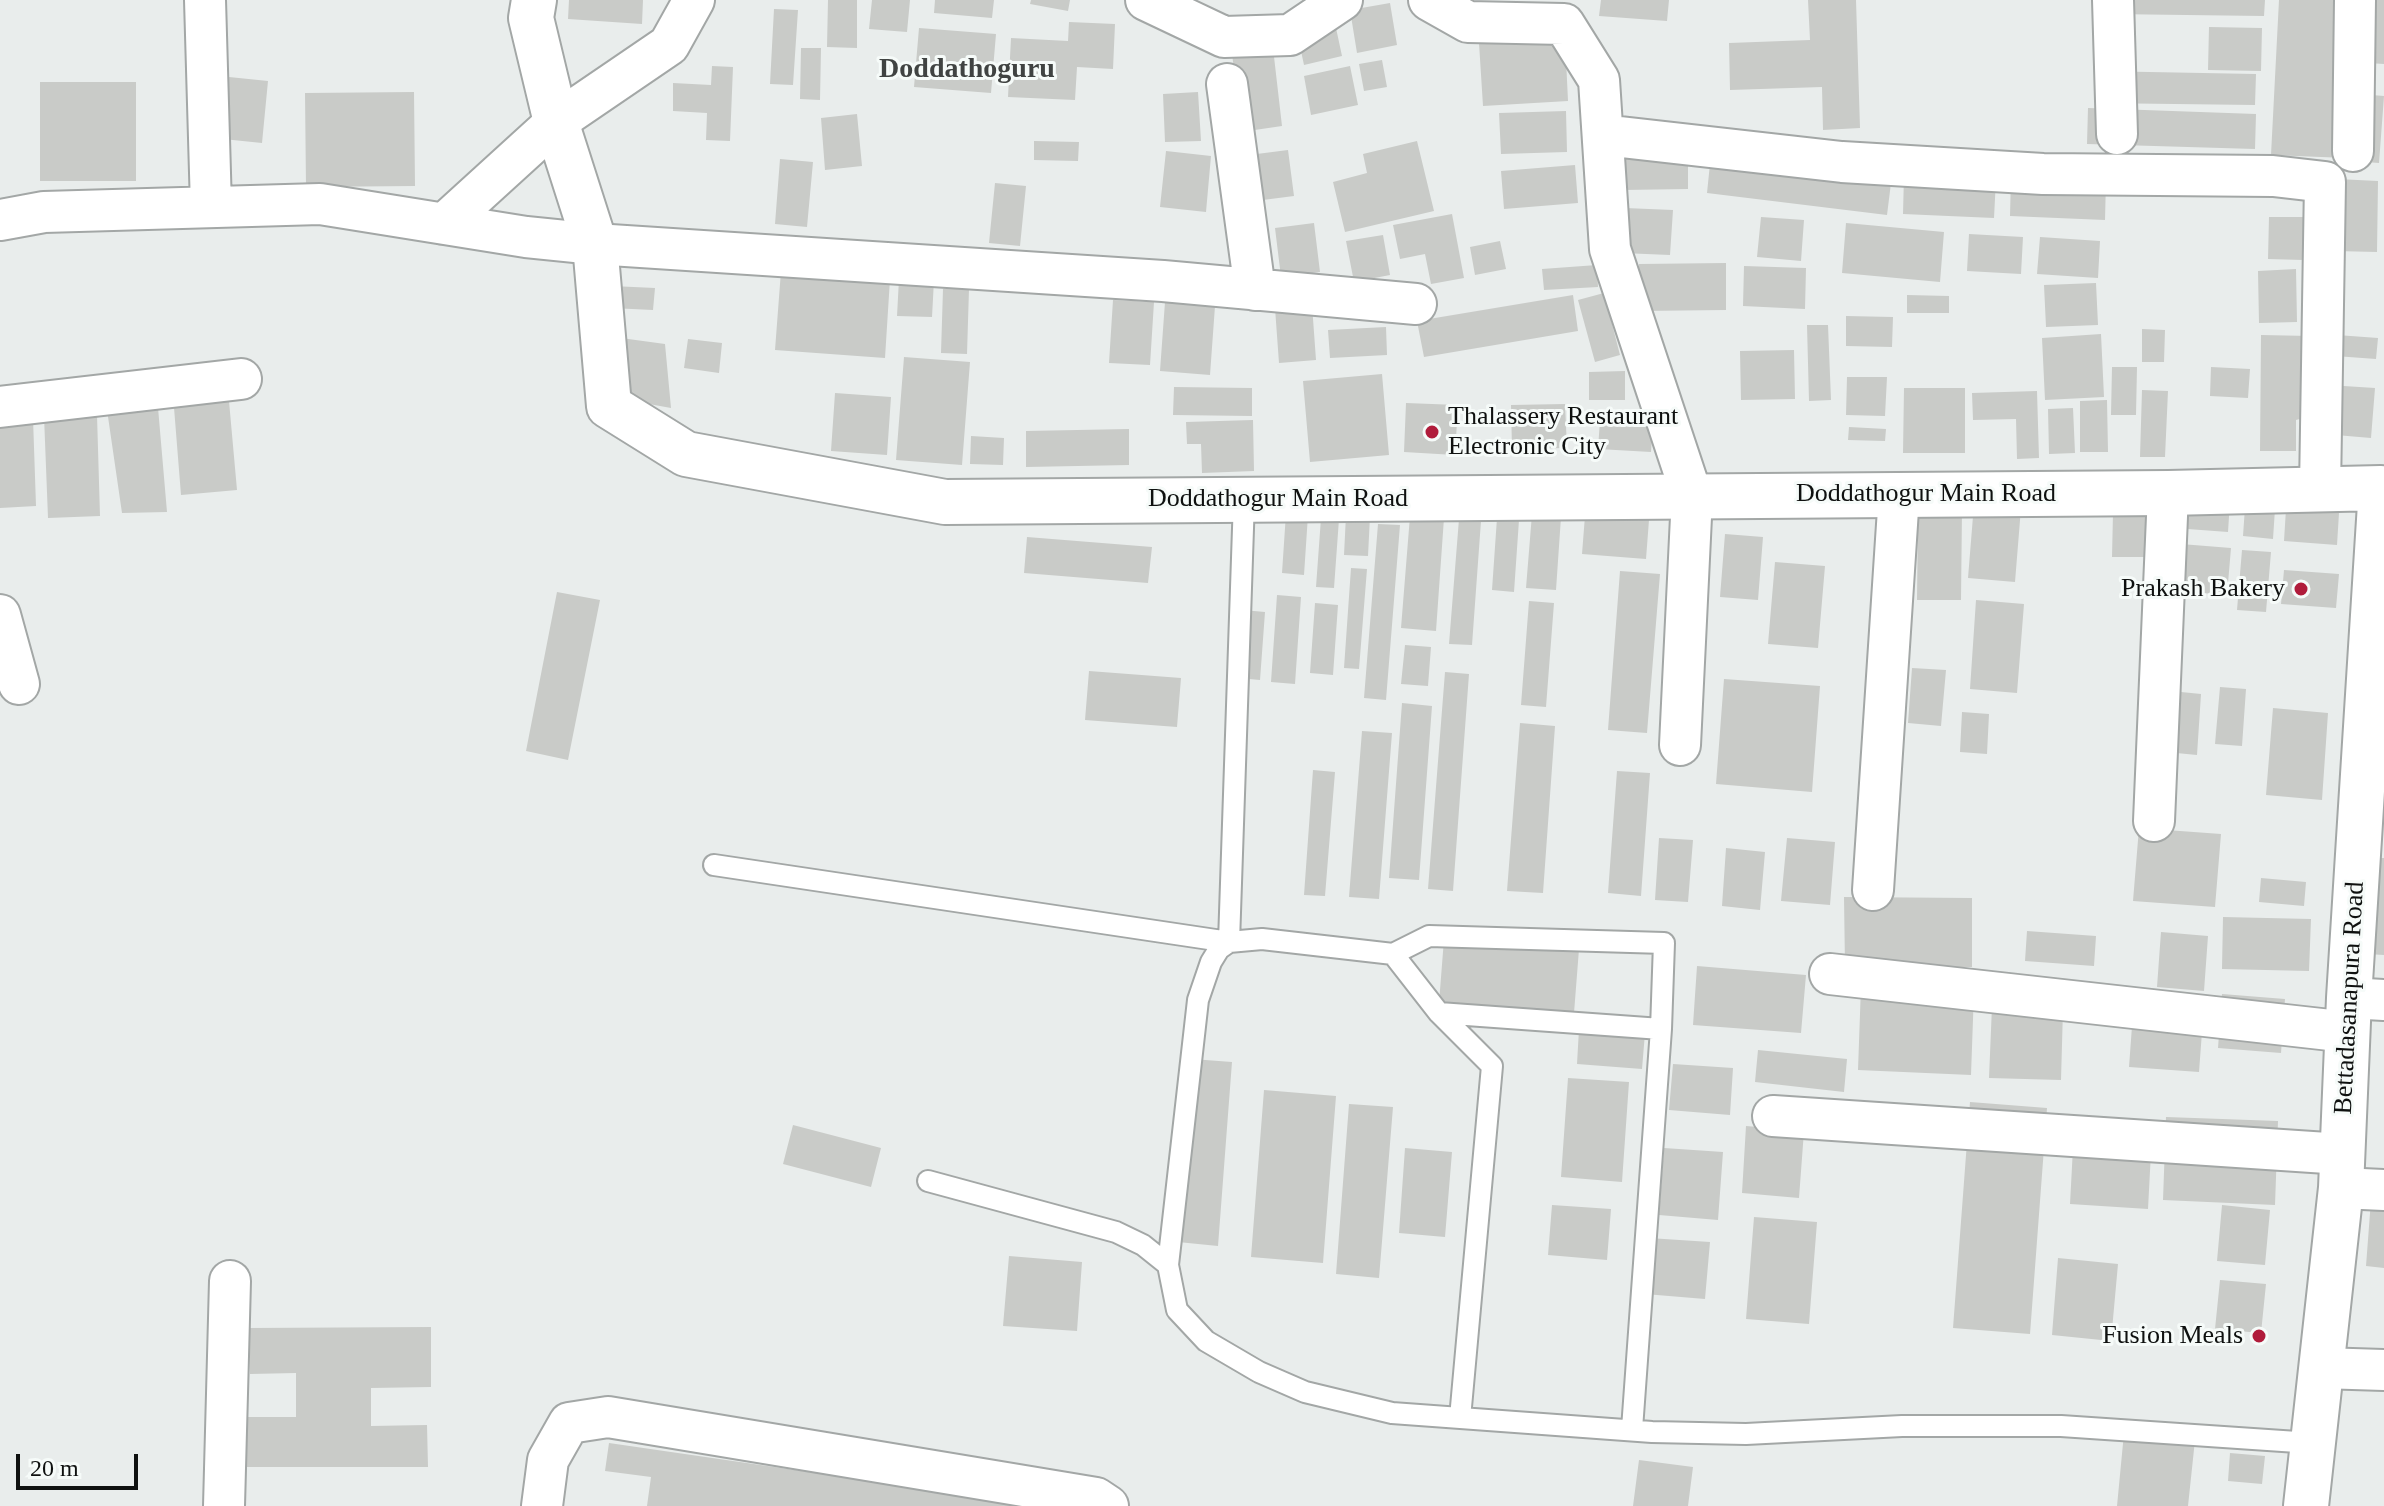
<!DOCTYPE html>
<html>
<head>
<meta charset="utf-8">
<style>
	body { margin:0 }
	#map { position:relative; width:2384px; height:1506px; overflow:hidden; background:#e9edec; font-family:Georgia,serif }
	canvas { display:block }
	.scale { position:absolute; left:16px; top:1454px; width:122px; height:36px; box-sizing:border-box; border:4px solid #0f1110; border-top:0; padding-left:10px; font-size:24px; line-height:28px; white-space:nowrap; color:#0f1110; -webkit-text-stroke:6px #f6fbf9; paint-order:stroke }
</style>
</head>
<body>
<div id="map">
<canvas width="2384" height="1506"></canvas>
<div class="scale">20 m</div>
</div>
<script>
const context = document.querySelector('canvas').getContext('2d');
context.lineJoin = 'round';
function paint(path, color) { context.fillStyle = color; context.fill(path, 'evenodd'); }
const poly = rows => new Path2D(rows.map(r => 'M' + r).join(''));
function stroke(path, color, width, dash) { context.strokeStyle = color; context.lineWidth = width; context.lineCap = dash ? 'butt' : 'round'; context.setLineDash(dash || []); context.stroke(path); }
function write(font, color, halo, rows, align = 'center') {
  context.font = font + ' Georgia,serif'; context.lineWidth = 6; context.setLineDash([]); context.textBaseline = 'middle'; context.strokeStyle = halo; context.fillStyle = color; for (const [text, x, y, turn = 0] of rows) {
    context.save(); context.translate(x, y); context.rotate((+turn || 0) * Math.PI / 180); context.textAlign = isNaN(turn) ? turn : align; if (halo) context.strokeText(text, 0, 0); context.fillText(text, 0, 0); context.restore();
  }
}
paint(poly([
	[569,0,643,0,642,24,568,19],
	[828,0,857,0,857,48,827,47],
	[872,0,910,0,907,32,869,29],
	[935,0,994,0,992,18,934,13],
	[1031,0,1070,0,1068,11,1030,4],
	[1601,0,1669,0,1667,21,1599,16],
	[1808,0,1856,0,1860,128,1823,130,1822,87,1730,90,1729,43,1810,40],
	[2110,0,2265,0,2264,16,2109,14],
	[2279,0,2353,0,2346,158,2271,155],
	[2372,0,2384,0,2384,64,2368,63],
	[1390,3,1397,45,1357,53,1350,10],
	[774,9,798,10,793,85,770,84],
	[1069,22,1115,24,1113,69,1077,67,1075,100,1008,97,1011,38,1068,41],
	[2209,27,2262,28,2261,71,2208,70],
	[919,28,996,34,991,93,914,87],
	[1336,28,1342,56,1304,65,1298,37],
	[1565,38,1568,101,1483,106,1479,43],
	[801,48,821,48,820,100,800,99],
	[1273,48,1282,126,1241,132,1232,53],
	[1382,60,1387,87,1364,91,1359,64],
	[712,66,733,67,730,141,706,140,707,113,673,111,673,83,711,85],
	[1350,66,1358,105,1311,115,1304,76],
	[2096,71,2256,74,2255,105,2095,103],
	[229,77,268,81,262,143,223,139],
	[40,82,136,82,136,181,40,181],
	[414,92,415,186,306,187,305,93],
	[1198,92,1201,141,1165,142,1163,94],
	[2359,94,2384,96,2379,163,2352,161],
	[2088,108,2256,114,2255,149,2087,144],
	[1566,111,1567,152,1501,154,1499,113],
	[857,114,862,166,825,170,821,118],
	[1034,141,1079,142,1078,161,1034,160],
	[1417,141,1434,211,1345,232,1333,182,1367,173,1363,154],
	[1624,148,1688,148,1688,189,1623,190],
	[1288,150,1294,196,1255,201,1249,155],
	[1166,151,1211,156,1206,212,1160,207],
	[1711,154,1892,175,1887,215,1707,193],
	[780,159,813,162,807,227,775,224],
	[1575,165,1578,203,1504,209,1501,171],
	[1904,175,1996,179,1994,218,1903,214],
	[2011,177,2106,180,2105,220,2010,216],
	[2337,179,2378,181,2377,252,2335,251],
	[995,183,1026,186,1020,246,989,243],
	[1625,208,1673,210,1670,255,1622,253],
	[1452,214,1464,278,1431,284,1425,254,1400,259,1393,225],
	[1761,217,1804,220,1801,261,1757,257],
	[2269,217,2305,217,2303,260,2268,259],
	[1314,223,1320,272,1281,277,1275,228],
	[1846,223,1944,232,1940,282,1842,273],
	[1969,234,2023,237,2021,274,1967,271],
	[1383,235,1390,275,1354,282,1346,241],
	[2040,237,2100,241,2098,278,2037,274],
	[1500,241,1506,269,1475,275,1470,247],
	[1726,263,1726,310,1639,311,1639,264],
	[1597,265,1598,287,1544,290,1542,269],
	[1744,266,1806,268,1805,309,1743,306],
	[2296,269,2297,322,2259,323,2258,271],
	[781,271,890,279,885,358,775,350],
	[899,279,934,280,932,317,897,316],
	[2096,283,2098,325,2046,327,2044,285],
	[612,286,655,288,653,310,611,308],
	[943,289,969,289,967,354,941,353],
	[1604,293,1620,355,1595,362,1578,300],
	[1573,295,1578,331,1424,357,1417,321],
	[1907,295,1949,296,1949,313,1907,313],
	[1113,300,1154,302,1150,365,1109,363],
	[1165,302,1215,306,1210,375,1160,371],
	[1312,305,1316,360,1279,363,1275,308],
	[1846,316,1893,317,1892,347,1846,346],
	[1807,325,1828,325,1831,400,1809,401],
	[1386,327,1387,355,1330,358,1328,330],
	[2142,329,2165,330,2164,362,2142,362],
	[2101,334,2104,397,2045,400,2042,338],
	[2261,335,2310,336,2310,416,2296,420,2296,451,2260,451],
	[2337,335,2378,338,2376,359,2335,356],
	[621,338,665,344,671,408,627,400],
	[688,339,722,343,719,373,684,368],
	[1794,350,1795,399,1741,400,1740,351],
	[904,357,970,362,962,465,896,460],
	[2112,367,2137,367,2136,415,2111,415],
	[2211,367,2250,369,2248,398,2210,396],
	[1625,371,1625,400,1589,400,1589,372],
	[1382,374,1389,455,1310,462,1303,381],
	[1847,377,1887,377,1885,416,1846,415],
	[2328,385,2375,388,2371,438,2324,434],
	[1174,387,1252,388,1252,416,1173,415],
	[1904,388,1965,388,1965,453,1903,453],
	[228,390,237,490,181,495,173,395],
	[2142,390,2168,391,2165,457,2140,457],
	[2037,391,2039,458,2017,459,2016,419,1973,420,1972,393],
	[835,393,891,397,887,455,831,451],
	[157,396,167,512,122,513,106,403],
	[2107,400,2108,452,2080,452,2080,401],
	[1406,403,1458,405,1455,455,1404,452],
	[1565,404,1567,448,1512,449,1511,405],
	[2073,408,2075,453,2049,454,2048,409],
	[97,415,100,516,48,518,44,416],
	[33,418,36,506,0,508,0,419],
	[1253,420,1254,471,1202,473,1201,444,1187,444,1186,422],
	[1600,420,1653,422,1651,452,1598,449],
	[1849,427,1886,429,1885,441,1848,440],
	[1129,429,1129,465,1026,467,1026,431],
	[971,436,1004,438,1003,465,970,464],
	[2176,497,2230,501,2228,532,2174,528],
	[1586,503,1650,507,1646,559,1582,554],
	[1974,504,2021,508,2015,582,1968,578],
	[2245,507,2275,509,2273,539,2243,536],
	[1918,509,1962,510,1961,600,1917,600],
	[2286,509,2339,513,2337,545,2284,541],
	[1286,513,1308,515,1304,575,1282,573],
	[2113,513,2146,513,2145,557,2112,557],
	[1532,514,1561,517,1556,590,1526,588],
	[1346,515,1370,516,1368,556,1344,555],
	[1410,516,1444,518,1436,631,1401,628],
	[1321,518,1339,519,1334,588,1316,587],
	[1497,518,1519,520,1514,592,1492,590],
	[1459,519,1481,521,1472,645,1449,644],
	[1378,524,1400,525,1386,700,1364,698],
	[1725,534,1763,537,1758,600,1720,597],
	[1027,537,1152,547,1148,583,1024,573],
	[2181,544,2231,548,2227,595,2177,591],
	[2242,550,2271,552,2266,612,2237,610],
	[1775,562,1825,566,1818,648,1768,644],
	[1351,568,1367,569,1359,669,1344,668],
	[2284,570,2339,574,2336,608,2281,604],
	[1620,571,1660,574,1647,733,1608,730],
	[557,592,600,600,568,760,526,751],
	[1277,595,1301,597,1295,684,1271,682],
	[1976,600,2024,604,2017,693,1970,689],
	[1529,601,1554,603,1546,707,1521,705],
	[1315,603,1338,605,1333,675,1310,673],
	[1243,610,1265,612,1260,680,1238,678],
	[1405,645,1431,647,1428,686,1401,684],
	[1912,668,1946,670,1941,726,1908,723],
	[1089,671,1181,678,1177,727,1085,720],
	[1445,672,1469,674,1453,891,1428,889],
	[1724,679,1820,686,1812,792,1716,784],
	[2220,687,2246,689,2242,746,2215,744],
	[2171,691,2201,694,2197,755,2166,752],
	[1402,703,1432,706,1419,880,1389,878],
	[2273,708,2328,713,2322,800,2266,795],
	[1962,712,1989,714,1987,754,1960,752],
	[1520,723,1555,726,1543,893,1507,891],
	[1362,731,1392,733,1379,899,1349,897],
	[1313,770,1335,772,1325,896,1304,895],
	[1617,771,1650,773,1641,896,1608,893],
	[2139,828,2221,834,2215,907,2133,901],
	[1659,838,1693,840,1688,902,1655,900],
	[1787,838,1835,842,1830,905,1781,901],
	[1726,848,1765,852,1760,910,1722,906],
	[2373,858,2384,858,2384,955,2367,954],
	[2261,878,2306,882,2304,906,2259,902],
	[1844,897,1972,898,1972,967,1845,967],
	[2223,917,2311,919,2309,971,2222,969],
	[2027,931,2096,936,2094,966,2025,961],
	[2161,932,2208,936,2204,991,2157,987],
	[1444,939,1579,949,1574,1013,1439,1003],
	[1697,966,1806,975,1801,1033,1693,1025],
	[1861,986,1974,991,1971,1075,1858,1070],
	[2222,994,2285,999,2281,1053,2218,1048],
	[2134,999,2204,1005,2199,1072,2129,1067],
	[1992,1006,2063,1009,2061,1080,1989,1078],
	[1579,1029,1645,1033,1642,1069,1577,1064],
	[1758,1050,1847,1059,1844,1092,1755,1082],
	[1192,1059,1232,1062,1218,1246,1178,1242],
	[1673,1064,1733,1068,1730,1115,1669,1110],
	[1568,1078,1629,1082,1622,1182,1561,1177],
	[1264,1090,1336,1096,1323,1263,1251,1257],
	[1970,1102,2047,1108,2030,1334,1953,1328],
	[1349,1104,1393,1107,1379,1278,1336,1274],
	[2166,1117,2278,1121,2275,1205,2163,1200],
	[793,1125,881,1148,871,1187,783,1164],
	[1746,1126,1804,1131,1799,1198,1742,1193],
	[2074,1129,2152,1133,2148,1209,2070,1204],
	[1405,1148,1452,1152,1445,1237,1399,1233],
	[1664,1148,1723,1152,1718,1220,1659,1215],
	[2371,1200,2384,1201,2384,1268,2366,1266],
	[1552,1205,1611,1209,1607,1260,1548,1255],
	[2222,1205,2270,1210,2265,1265,2217,1261],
	[1754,1217,1817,1222,1809,1324,1746,1319],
	[1649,1238,1710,1242,1705,1299,1645,1294],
	[1009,1256,1082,1262,1077,1331,1003,1326],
	[2058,1258,2118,1264,2111,1341,2052,1335],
	[2220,1280,2266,1284,2261,1333,2215,1329],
	[431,1327,431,1387,371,1388,371,1426,427,1425,428,1467,241,1467,241,1417,296,1417,296,1373,250,1374,249,1328],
	[2124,1433,2195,1440,2188,1506,2117,1506],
	[609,1443,1029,1504,1029,1506,647,1506,651,1477,605,1471],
	[2230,1453,2265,1456,2262,1484,2228,1481],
	[1639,1460,1693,1467,1688,1506,1633,1506]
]), '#c9cbc8');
const lane = poly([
	[714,865,1229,942,1244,499],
	[1393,954,1439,1013,1492,1066,1460,1418],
	[1439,1013,1661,1029,1632,1429],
	[1661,1029,1664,943,1429,936,1393,954,1262,939,1229,942,1219,949,1211,962,1198,1000,1168,1265,1177,1310,1206,1341,1259,1372,1305,1392,1392,1413,1652,1432,1746,1434,1902,1426,2061,1426,2312,1443],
	[928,1181,1116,1232,1143,1245,1168,1265]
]);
const street = poly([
	[205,0,211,207],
	[1146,0,1224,37,1290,35,1342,0],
	[1429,0,1468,22,1564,24,1599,80,1610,249,1692,496,1680,745],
	[2113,0,2117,134],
	[1227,84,1255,290],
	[1603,135,1842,162,2043,174,2273,176,2325,182,2320,489],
	[2353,151,2355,0],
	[0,220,44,212,320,204,526,237,595,244,1163,281,1416,304],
	[444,224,556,122,669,45,694,0],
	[0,407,241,379],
	[0,615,19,684],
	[2154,821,2168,493],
	[1873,890,1899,494],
	[1830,974,2348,1032],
	[2349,998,2384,1000],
	[1773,1116,2342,1154],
	[2341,1188,2384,1190],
	[2321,1368,2384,1370],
	[224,1506,230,1281],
	[542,1506,548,1460,569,1423,608,1417,1096,1498,1108,1506]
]);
const secondary = poly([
	[534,0,531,18,556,122,595,244,609,406,686,454,945,502,2168,493,2381,488,2349,998,2341,1188,2306,1506]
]);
stroke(lane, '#a3a7a6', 24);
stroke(street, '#a3a7a6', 44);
stroke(secondary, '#a3a7a6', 48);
stroke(lane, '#fff', 20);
stroke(street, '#fff', 40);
stroke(secondary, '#fff', 44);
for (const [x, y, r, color] of [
	[1432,432,8,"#b01c3b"],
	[2301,589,8,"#b01c3b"],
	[2259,1336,8,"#b01c3b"]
]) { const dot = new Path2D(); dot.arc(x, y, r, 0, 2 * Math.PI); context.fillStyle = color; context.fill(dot); stroke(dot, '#f6fbf9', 3); }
write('26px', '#0f1110', '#f6fbf9', [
	["Thalassery Restaurant",1448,417,"left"],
	["Electronic City",1448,447,"left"],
	["Prakash Bakery",2285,589],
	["Fusion Meals",2243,1336]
], 'right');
write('26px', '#0f1110', '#f6fbf9', [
	["Doddathogur Main Road",1926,494],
	["Doddathogur Main Road",1278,499],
	["Bettadasanapura Road",2350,998,-87]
]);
write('bold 28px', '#404342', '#f6fbf9', [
	["Doddathoguru",967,70]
]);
</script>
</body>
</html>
